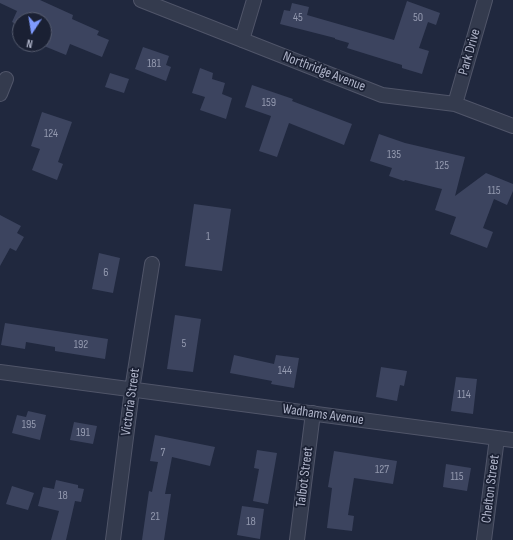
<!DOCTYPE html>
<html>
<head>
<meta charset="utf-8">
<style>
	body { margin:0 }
	#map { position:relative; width:513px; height:540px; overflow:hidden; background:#20283e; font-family:"Sofia Sans Condensed",sans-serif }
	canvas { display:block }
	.north { position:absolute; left:12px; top:12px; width:40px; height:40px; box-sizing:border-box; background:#1a2033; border:1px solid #565c6f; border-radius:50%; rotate:192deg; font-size:11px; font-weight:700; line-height:16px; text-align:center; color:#b0b5ca }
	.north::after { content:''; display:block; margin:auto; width:14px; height:18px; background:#7f9bff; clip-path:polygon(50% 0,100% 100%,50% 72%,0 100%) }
</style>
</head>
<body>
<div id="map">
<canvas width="513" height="540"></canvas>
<div class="north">N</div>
</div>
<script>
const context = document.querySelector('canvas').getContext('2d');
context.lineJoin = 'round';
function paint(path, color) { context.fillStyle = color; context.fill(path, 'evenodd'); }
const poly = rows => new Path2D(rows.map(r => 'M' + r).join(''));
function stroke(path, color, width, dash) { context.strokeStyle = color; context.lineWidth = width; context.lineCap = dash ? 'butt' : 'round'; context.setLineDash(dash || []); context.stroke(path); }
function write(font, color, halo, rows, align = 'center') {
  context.font = font + ' "Sofia Sans Condensed",sans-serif'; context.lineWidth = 3.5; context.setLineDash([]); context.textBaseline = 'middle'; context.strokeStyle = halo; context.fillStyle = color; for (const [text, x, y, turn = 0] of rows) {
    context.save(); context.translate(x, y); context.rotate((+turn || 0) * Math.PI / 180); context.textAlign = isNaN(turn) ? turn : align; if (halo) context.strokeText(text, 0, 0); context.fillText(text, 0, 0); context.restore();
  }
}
paint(poly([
	[0,0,40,0,73,15,72,19,99,31,97,35,109,40,102,57,70,44,66,55,44,46,44,20,20,20,20,26,12,22,17,11,0,3],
	[407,1,440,13,436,25,428,22,419,48,429,51,422,74,402,68,402,65,347,48,349,43,335,39,335,38,280,24,284,10,290,11,292,3,309,7,307,15,394,40],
	[143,47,169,56,166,65,171,67,166,81,135,69],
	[200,68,213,73,212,79,225,83,222,94,232,98,226,119,200,110,205,97,192,93],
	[110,73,129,79,124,93,105,87],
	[252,85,293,99,292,101,352,124,344,145,289,123,277,157,259,151,271,116,245,107],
	[42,112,72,122,58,162,63,164,57,180,32,170,40,149,31,146],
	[379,134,405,143,465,157,455,196,486,173,513,184,513,191,507,205,494,199,483,228,493,232,487,248,450,234,456,217,435,210,442,189,405,180,404,181,389,176,392,168,370,161],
	[194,204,231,209,222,271,185,266],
	[0,215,21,226,17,233,24,237,16,251,10,248,0,266],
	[99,253,120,258,113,293,92,289],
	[175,315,201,319,193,372,167,369],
	[5,323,108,339,105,359,55,351,55,347,26,342,25,349,1,345],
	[234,355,274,364,276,355,299,358,294,388,271,384,272,381,230,373],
	[381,367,407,371,404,386,400,385,397,401,376,397],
	[456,377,477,379,473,414,451,411],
	[28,411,46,415,40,440,12,433,17,415,26,417],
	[74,422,97,426,93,444,70,440],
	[155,435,215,447,210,466,172,457,165,494,171,494,164,540,142,540,149,491,152,492,158,462,150,461],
	[257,450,277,453,268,504,253,501,259,469,254,468],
	[334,451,397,461,393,484,354,478,348,515,354,516,352,531,327,528,332,488,328,487],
	[446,464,471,468,467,491,443,487],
	[56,480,78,485,78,488,84,489,81,502,75,501,66,540,51,540,59,511,38,506,43,487,54,489],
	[12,486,34,493,28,510,6,504],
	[242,506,264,509,260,539,237,535]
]), '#3c445f');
const street = poly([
	[141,0,382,95,455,104,513,126],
	[242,40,254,0],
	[0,94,6,79],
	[455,104,485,0],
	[0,372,513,440],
	[113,540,132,390,152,264],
	[297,540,313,413],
	[484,540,497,438]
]);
stroke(street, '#505569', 16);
stroke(street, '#343b4e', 14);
write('12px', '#9399af', null, [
	["45",298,18],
	["50",418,18],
	["181",154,64],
	["159",269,103],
	["124",51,134],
	["135",394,155],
	["125",442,166],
	["115",494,191],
	["1",208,237],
	["6",106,273],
	["5",184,344],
	["192",81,345],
	["144",285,371],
	["114",464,395],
	["195",29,425],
	["191",83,433],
	["7",163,453],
	["127",382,470],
	["115",457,477],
	["18",63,496],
	["21",155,517],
	["18",251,522]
]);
write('14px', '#b0b5ca', '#1a2033', [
	["Park Drive",470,52,-74],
	["Northridge Avenue",324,72,21],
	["Victoria Street",131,402,-82],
	["Wadhams Avenue",323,415,8],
	["Talbot Street",305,477,-83],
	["Chelton Street",491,489,-83]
]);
</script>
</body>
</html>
